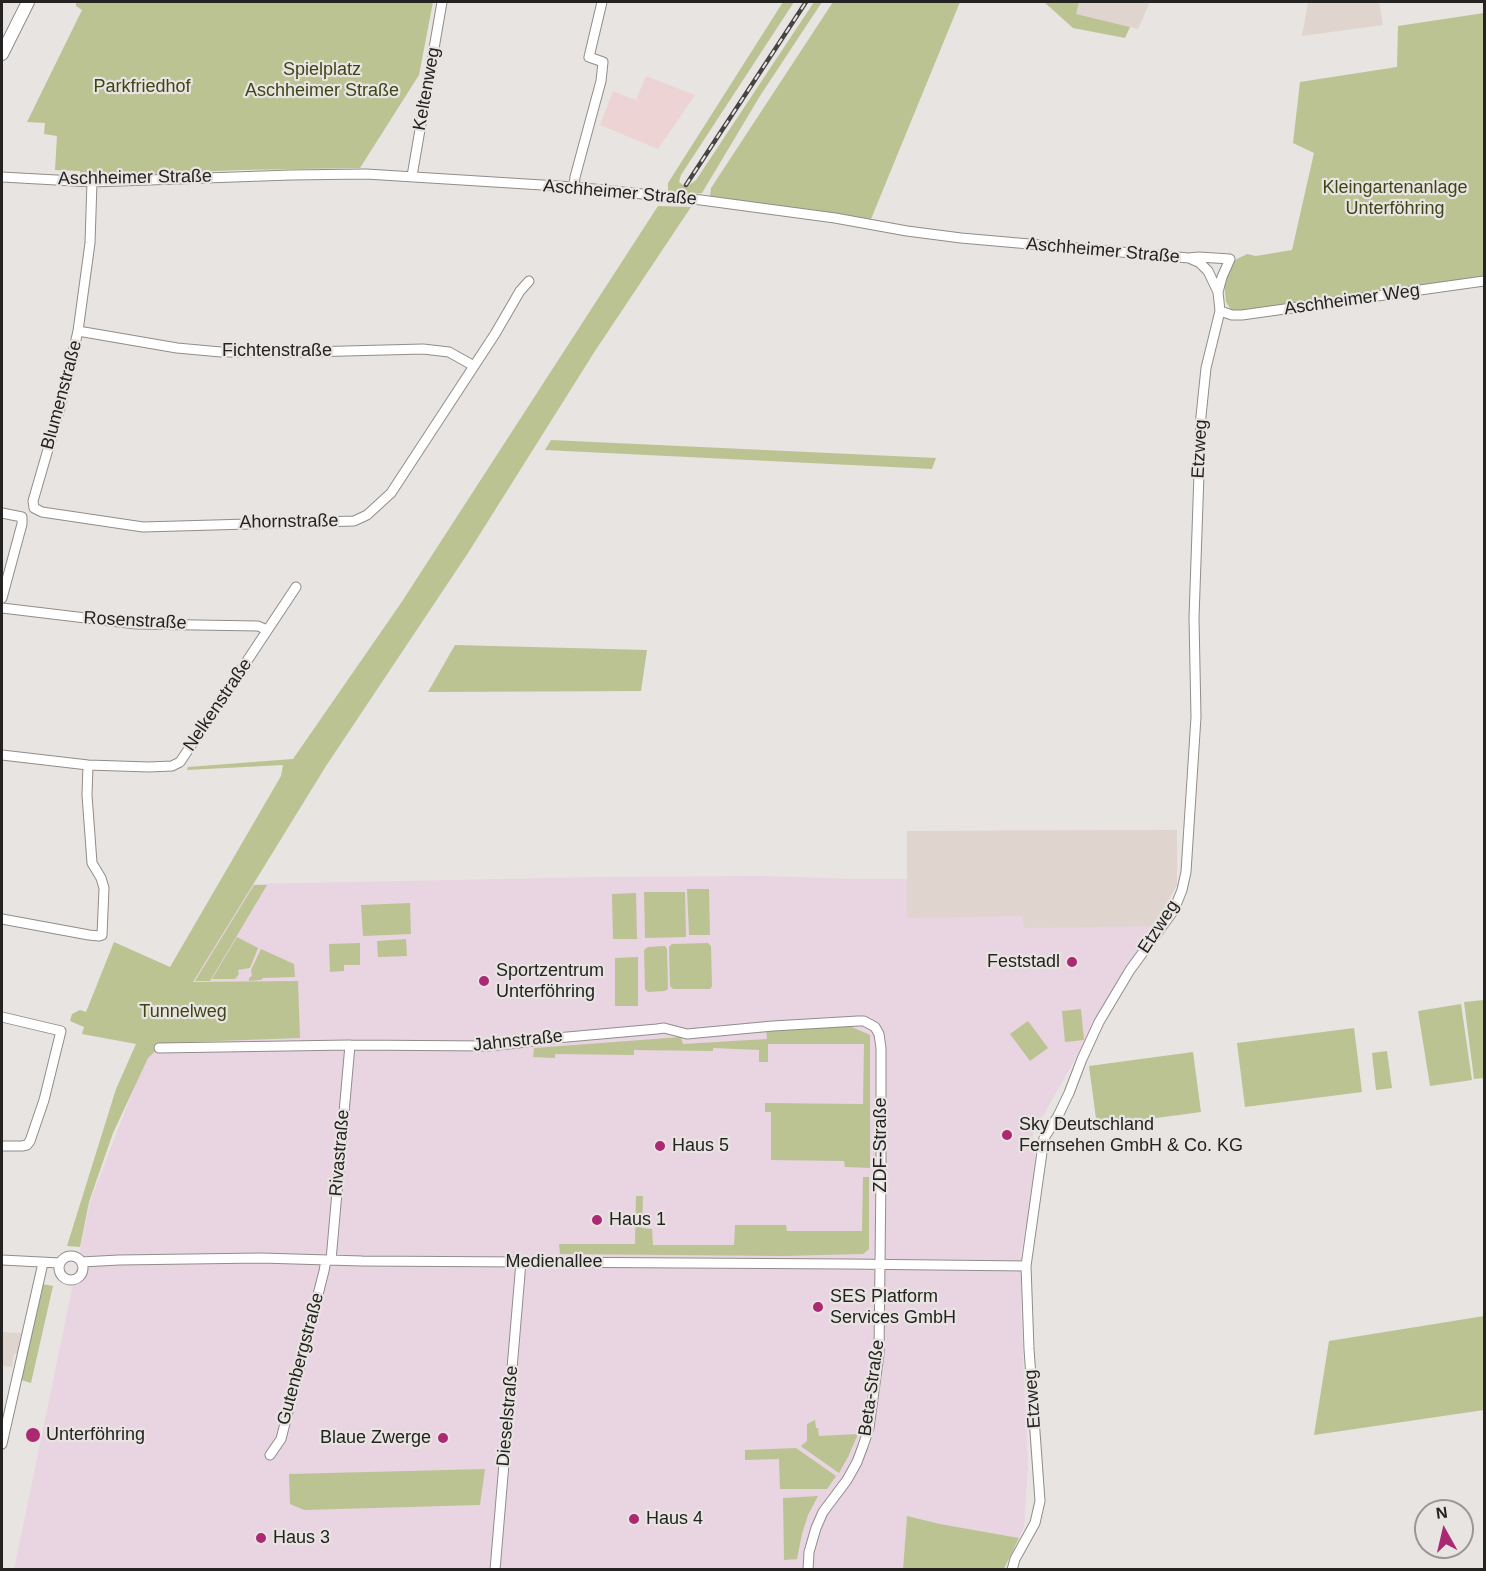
<!DOCTYPE html>
<html>
<head>
<meta charset="utf-8">
<style>
	body { margin:0 }
	#map { position:relative; width:1486px; height:1571px; overflow:hidden; background:#e8e4e1; font-family:Arial,sans-serif }
	canvas { display:block }
	.frame { position:absolute; inset:0; border:3px solid #242322; pointer-events:none }
	.north { position:absolute; left:1414px; top:1499px; width:60px; height:60px; box-sizing:border-box; background:#e8e4e1; border:2px solid #9a9795; border-radius:50%; rotate:352deg; font-size:16px; font-weight:700; line-height:24px; text-align:center; color:#242322 }
	.north::after { content:''; display:block; margin:auto; width:21px; height:27px; background:#ab2873; clip-path:polygon(50% 0,100% 100%,50% 72%,0 100%) }
</style>
</head>
<body>
<div id="map">
<canvas width="1486" height="1571"></canvas>
<div class="frame"></div>
<div class="north">N</div>
</div>
<script>
const context = document.querySelector('canvas').getContext('2d');
context.lineJoin = 'round';
function paint(path, color) { context.fillStyle = color; context.fill(path, 'evenodd'); }
const poly = rows => new Path2D(rows.map(r => 'M' + r).join(''));
function stroke(path, color, width, dash) { context.strokeStyle = color; context.lineWidth = width; context.lineCap = dash ? 'butt' : 'round'; context.setLineDash(dash || []); context.stroke(path); }
function write(font, color, halo, rows, align = 'center') {
  context.font = font + ' Arial,sans-serif'; context.lineWidth = 4.5; context.setLineDash([]); context.textBaseline = 'middle'; context.strokeStyle = halo; context.fillStyle = color; for (const [text, x, y, turn = 0] of rows) {
    context.save(); context.translate(x, y); context.rotate((+turn || 0) * Math.PI / 180); context.textAlign = isNaN(turn) ? turn : align; if (halo) context.strokeText(text, 0, 0); context.fillText(text, 0, 0); context.restore();
  }
}
paint(poly([
	[1177,830,1177,885,1076,1057,1033,1134,1036,1163,1034,1189,1021,1250,1021,1312,1028,1466,1024,1526,1019,1538,940,1524,907,1517,903,1570,14,1570,90,1202,148,1052,252,884,603,877,760,876,855,879,907,879,907,831]
]), '#e9d4e2');
paint(poly([
	[1079,2,1150,2,1138,29,1075,14],
	[1308,2,1379,2,1383,25,1302,36],
	[1177,830,1177,885,1154,926,1024,928,1022,916,907,918,907,831],
	[2,1332,22,1333,18,1354,14,1354,12,1367,2,1366]
]), '#dfd5ce');
paint(poly([
	[646,76,695,95,658,149,600,125,613,91,636,100]
]), '#eed3d4');
paint(poly([
	[76,2,433,2,419,75,360,168,240,170,80,177,80,171,55,170,57,136,44,134,45,123,27,122,82,10,76,6],
	[783,2,794,2,681,175,679,182,683,185,688,186,696,180,814,2,822,2,760,96,702,193,692,194,668,192,668,183],
	[833,2,960,2,871,219,710,196,711,188],
	[1044,2,1079,2,1076,14,1130,27,1125,38,1073,28],
	[1484,13,1484,278,1237,312,1231,310,1226,302,1224,283,1230,265,1237,259,1247,254,1256,256,1292,250,1314,153,1293,143,1300,82,1397,67,1398,26],
	[658,206,691,207,595,351,468,553,326,766,193,982,298,981,300,1038,164,1043,148,1058,113,1133,89,1202,80,1247,67,1246,116,1089,136,1044,82,1034,84,1027,70,1021,72,1014,80,1010,86,1012,114,942,170,967,281,776,283,765,187,770,188,767,293,759,401,603],
	[551,440,936,458,932,469,545,450],
	[455,645,647,650,641,691,428,692],
	[254,885,267,885,210,981,195,981],
	[687,889,709,889,710,935,689,935],
	[644,892,685,892,686,937,645,938],
	[636,893,637,939,613,939,612,894],
	[410,903,411,934,363,936,361,905],
	[237,937,258,948,250,968,238,970,239,974,235,979,212,979],
	[406,939,407,956,378,957,377,941],
	[360,943,360,965,344,965,344,971,330,972,329,944],
	[708,943,711,946,712,986,710,989,673,989,670,986,669,947,672,944],
	[665,946,667,949,668,989,665,991,648,992,645,989,644,950,648,947],
	[261,949,294,964,295,977,263,978,261,980,249,981,249,978,252,976,251,970],
	[638,957,638,1006,615,1006,615,958],
	[1484,1000,1484,1078,1474,1079,1464,1002],
	[1461,1004,1472,1080,1430,1086,1418,1011],
	[1081,1009,1084,1040,1065,1042,1062,1011],
	[1028,1021,1048,1048,1030,1061,1010,1034],
	[845,1024,870,1035,870,1168,845,1167,844,1161,771,1160,771,1112,765,1112,765,1103,863,1104,864,1044,768,1044,768,1062,759,1062,759,1050,713,1048,713,1051,634,1050,634,1055,555,1054,555,1058,533,1057,534,1048,681,1037,683,1044,767,1039,766,1030],
	[1354,1028,1362,1092,1245,1107,1237,1043],
	[1387,1051,1392,1088,1376,1090,1372,1053],
	[1193,1052,1201,1112,1097,1126,1089,1066],
	[863,1177,869,1177,869,1249,863,1254,783,1256,560,1254,559,1244,635,1244,636,1196,643,1196,642,1228,652,1229,653,1245,734,1245,735,1225,786,1225,787,1231,862,1231],
	[42,1284,53,1286,31,1383,21,1380],
	[1484,1316,1484,1410,1314,1435,1329,1341],
	[815,1420,816,1428,818,1428,819,1436,858,1434,848,1457,839,1473,802,1447,801,1446,807,1441,807,1424],
	[796,1448,836,1476,827,1489,780,1489,779,1459,745,1460,745,1450],
	[485,1469,480,1505,304,1510,290,1504,289,1474],
	[818,1496,808,1515,802,1534,797,1559,784,1560,783,1498],
	[907,1516,940,1524,1019,1538,1004,1569,903,1569]
]), '#bbc393');
const street = poly([
	[412,176,442,2],
	[2,177,92,182,291,175,366,174,574,187,701,200,835,218,907,231,961,238,1189,258,1200,263,1208,271,1218,292],
	[574,187,575,177,601,81,603,62,589,57,602,2],
	[1220,311,1232,315,1242,315,1484,281],
	[78,331,177,348,221,352,307,352,423,349,449,352,474,366],
	[34,508,42,512,143,527,354,521,367,515,391,493,495,334,520,291,529,281],
	[34,508,33,501,60,408,78,331,90,243,92,182],
	[2,513,22,517],
	[2,598,22,524,22,517],
	[2,608,136,624,258,626,267,630],
	[2,755,88,765,149,767,172,766,180,762,186,753,296,587],
	[2,919,89,935,99,936,102,935,104,888,101,878,92,863,87,795,88,765],
	[2,1017,61,1031,44,1100,30,1141,27,1145,22,1146,2,1146],
	[159,1048,350,1045,488,1046,518,1043,545,1039,657,1029,664,1028,687,1034,773,1026,858,1021,864,1021,875,1027,879,1034,881,1048,881,1173,879,1354,869,1428,863,1446,857,1462,847,1480,823,1512,816,1528,809,1552,808,1570],
	'59 1268a12 12 0 1 1 24 0a12 12 0 1 1-24 0Z',
	[2,1260,60,1263],
	[331,1260,350,1045],
	[81,1262,119,1260,261,1258,362,1261,847,1264,1026,1266],
	[2,1444,43,1263],
	[270,1455,281,1439,324,1271,326,1260],
	[495,1570,521,1262],
	[1012,1570,1015,1559,1035,1523,1040,1501,1029,1349,1026,1266,1044,1138,1058,1116,1069,1093,1082,1059,1099,1022,1130,970,1174,910,1182,890,1186,872,1196,717,1194,618,1201,416,1206,368,1220,311,1218,292,1222,277,1230,259,1199,257,1189,258]
]);
const secondary = poly([
	[2,54,28,2]
]);
stroke(street, '#908d8a', 11);
stroke(secondary, '#908d8a', 14);
stroke(street, '#fff', 9);
stroke(secondary, '#fff', 12);
const rail = poly([
	[686,185,806,2]
]);
stroke(rail, '#454442', 4.5);
stroke(rail, '#e8e4e1', 2, [7]);
for (const [x, y, r, color] of [
	[1072,962,6,"#ab2873"],
	[484,981,6,"#ab2873"],
	[1007,1135,6,"#ab2873"],
	[660,1146,6,"#ab2873"],
	[597,1220,6,"#ab2873"],
	[818,1307,6,"#ab2873"],
	[33,1435,8,"#ab2873"],
	[443,1438,6,"#ab2873"],
	[634,1519,6,"#ab2873"],
	[261,1538,6,"#ab2873"]
]) { const dot = new Path2D(); dot.arc(x, y, r, 0, 2 * Math.PI); context.fillStyle = color; context.fill(dot); stroke(dot, '#e8e4e1', 2); }
write('18px', '#3e4416', '#e8e4e1', [
	["Spielplatz",322,70],
	["Aschheimer Straße",322,91],
	["Parkfriedhof",142,87],
	["Kleingartenanlage",1395,188],
	["Unterföhring",1395,209],
	["Tunnelweg",183,1012]
]);
write('18px', '#242322', '#e8e4e1', [
	["Keltenweg",427,89,-80],
	["Aschheimer Straße",135,178,-1],
	["Aschheimer Straße",620,193,5],
	["Aschheimer Straße",1103,251,5],
	["Aschheimer Weg",1352,300,-8],
	["Fichtenstraße",277,351],
	["Blumenstraße",62,395,-75],
	["Etzweg",1200,449,-87],
	["Ahornstraße",289,522,-1],
	["Rosenstraße",135,621,3],
	["Nelkenstraße",218,705,-56],
	["Etzweg",1159,927,-57],
	["Jahnstraße",518,1041,-6],
	["ZDF-Straße",881,1145,-90],
	["Rivastraße",340,1153,-85],
	["Medienallee",554,1262],
	["Gutenbergstraße",301,1359,-75],
	["Beta-Straße",872,1388,-82],
	["Etzweg",1033,1399,-94],
	["Dieselstraße",508,1416,-85]
]);
write('18px', '#242322', '#e8e4e1', [
	["Feststadl",1060,962,"right"],
	["Sportzentrum",496,971],
	["Unterföhring",496,992],
	["Sky Deutschland",1019,1125],
	["Fernsehen GmbH & Co. KG",1019,1146],
	["Haus 5",672,1146],
	["Haus 1",609,1220],
	["SES Platform",830,1297],
	["Services GmbH",830,1318],
	["Unterföhring",46,1435],
	["Blaue Zwerge",431,1438,"right"],
	["Haus 4",646,1519],
	["Haus 3",273,1538]
], 'left');
</script>
</body>
</html>
